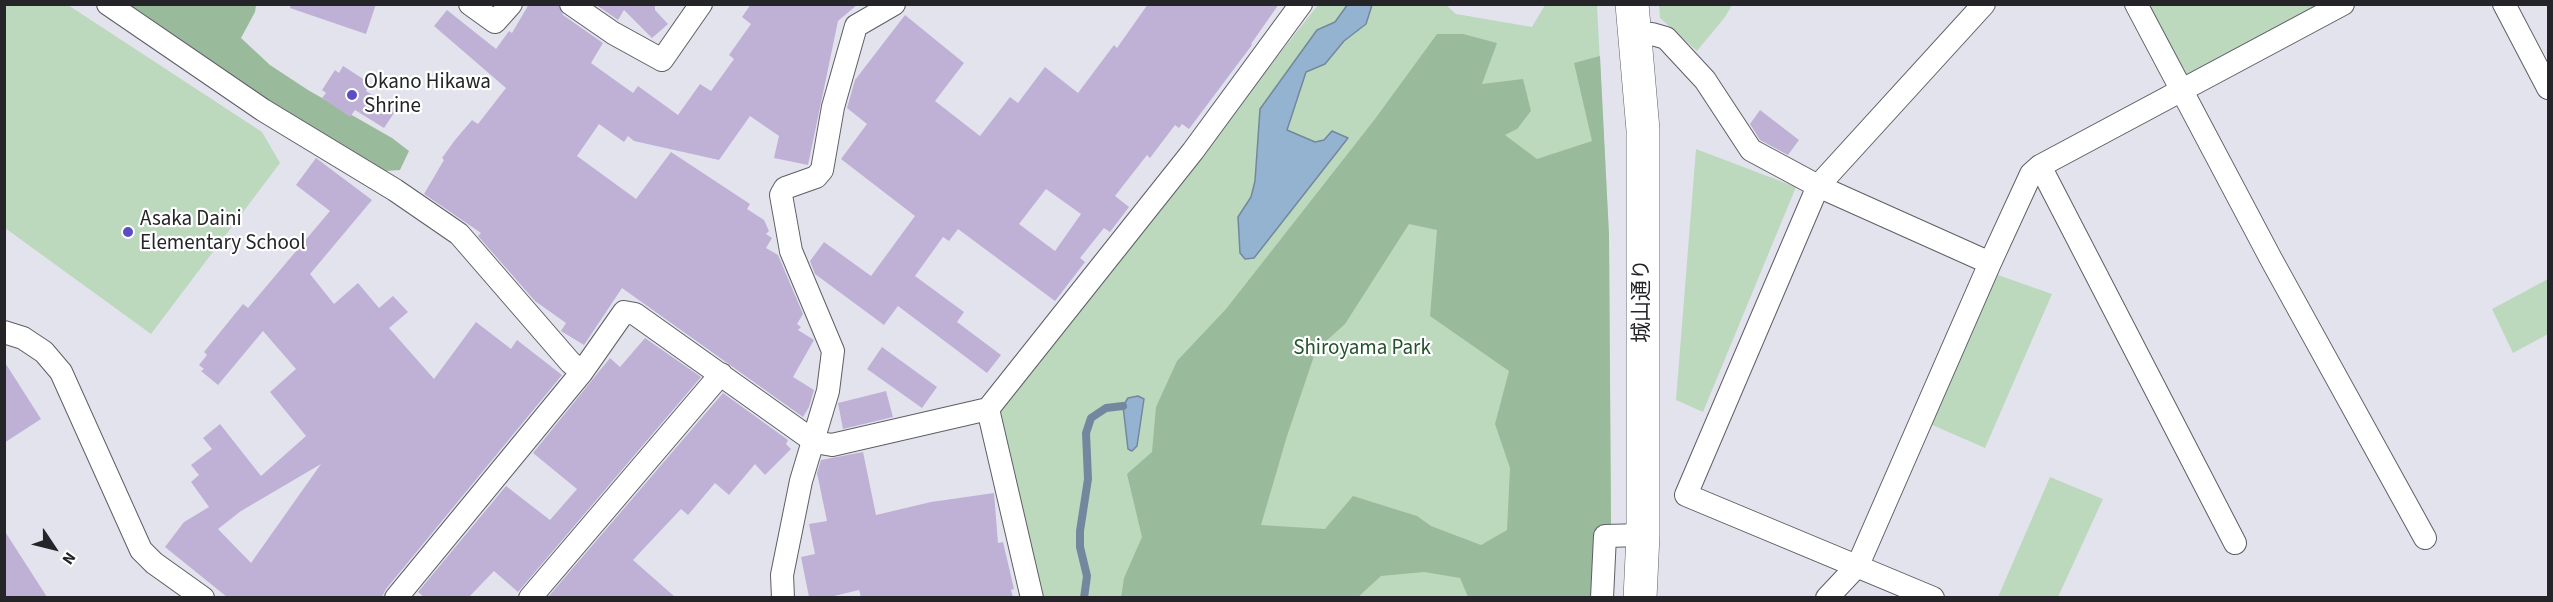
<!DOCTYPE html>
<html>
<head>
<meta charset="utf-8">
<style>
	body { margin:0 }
	#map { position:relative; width:2553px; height:602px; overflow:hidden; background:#e3e3ed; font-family:"Source Sans 3",sans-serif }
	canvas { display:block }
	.frame { position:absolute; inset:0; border:6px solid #252529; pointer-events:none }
	.north { position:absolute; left:24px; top:518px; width:60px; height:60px; -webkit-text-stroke:4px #fff; paint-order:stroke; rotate:125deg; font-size:16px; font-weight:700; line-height:24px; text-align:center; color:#252529 }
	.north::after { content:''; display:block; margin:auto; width:21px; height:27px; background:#252529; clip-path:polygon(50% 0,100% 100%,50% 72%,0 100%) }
</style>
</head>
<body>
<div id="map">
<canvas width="2553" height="602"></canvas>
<div class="frame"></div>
<div class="north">N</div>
</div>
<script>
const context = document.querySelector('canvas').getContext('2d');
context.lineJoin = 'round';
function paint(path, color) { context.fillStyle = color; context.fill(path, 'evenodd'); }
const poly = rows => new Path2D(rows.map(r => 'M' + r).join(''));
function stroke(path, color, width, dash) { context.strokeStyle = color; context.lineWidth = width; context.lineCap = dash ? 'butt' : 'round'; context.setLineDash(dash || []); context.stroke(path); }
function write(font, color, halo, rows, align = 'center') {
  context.font = font + ' "Source Sans 3","Noto Sans JP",sans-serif'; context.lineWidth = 4.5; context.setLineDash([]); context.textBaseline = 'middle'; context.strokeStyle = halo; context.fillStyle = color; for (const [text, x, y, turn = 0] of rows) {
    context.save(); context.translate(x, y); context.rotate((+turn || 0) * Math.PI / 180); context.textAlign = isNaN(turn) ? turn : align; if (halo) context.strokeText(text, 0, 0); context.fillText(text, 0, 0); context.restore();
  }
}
paint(poly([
	[5,4,68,5,262,132,280,163,151,334,5,228],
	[1318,5,1446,5,1456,14,1532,27,1545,5,1597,5,1609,235,1611,525,1598,526,1594,597,1043,597,999,408],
	[1659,5,1732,5,1725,17,1697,51,1660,18],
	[2145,5,2323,5,2183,80],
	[1696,149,1796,187,1703,412,1676,400],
	[1995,274,2052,294,1985,448,1930,424],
	[2548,279,2548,334,2513,353,2492,309],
	[2050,477,2103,499,2058,597,1998,597]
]), '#bcd9be');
paint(poly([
	[128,5,256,5,255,12,241,38,270,65,308,90,392,138,409,151,400,170,385,171,274,104],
	[1437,34,1463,34,1497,43,1482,84,1523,79,1531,111,1517,129,1505,135,1537,159,1592,141,1574,63,1600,56,1609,235,1611,525,1598,526,1592,597,1468,597,1460,578,1424,572,1381,576,1358,597,1121,598,1124,578,1142,537,1127,474,1152,452,1156,407,1177,361,1226,309,1375,119],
	[1409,224,1437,230,1430,316,1509,371,1495,424,1510,468,1507,530,1481,545,1431,526,1417,516,1353,496,1325,529,1261,525,1287,436,1316,350,1345,324]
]), '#9aba9c');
const water = poly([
	[1348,4,1372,5,1366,24,1344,41,1325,64,1306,72,1287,130,1315,142,1324,140,1332,131,1348,138,1254,258,1245,259,1240,253,1238,217,1251,197,1255,181,1260,109,1317,30,1335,22,1348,4],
	[1138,396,1144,399,1137,446,1132,451,1128,449,1123,406,1128,398,1138,396]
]);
paint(water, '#94b3d0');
stroke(water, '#73889e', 1.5);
stroke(poly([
	[1084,598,1087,576,1080,547,1080,531,1088,479,1086,433,1091,418,1106,408,1123,406]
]), '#73889e', 8);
paint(poly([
	[291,4,376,4,366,34,290,8],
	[529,4,558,4,563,15,603,43,591,63,633,93,638,86,678,115,700,84,711,91,734,59,729,55,751,24,742,17,751,4,858,4,838,21,808,165,774,158,779,136,750,116,719,160,634,141,628,136,624,142,599,124,577,156,636,199,671,152,750,204,747,209,764,220,769,231,766,234,772,238,766,248,778,255,803,314,797,324,801,327,798,330,814,340,793,377,814,390,809,407,803,417,622,288,584,345,561,331,566,323,535,301,478,236,481,233,424,194,444,160,442,158,455,140,472,120,478,124,506,88,434,26,447,10,496,49,509,31,512,33],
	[595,4,655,4,655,10,668,24,652,38,624,10,618,20],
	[1148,4,1279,4,1251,44,1252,45,1189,129,1182,124,1179,128,1175,125,1150,158,1147,155,1115,196,1129,207,1110,232,1104,228,1080,258,1085,262,1055,301,958,229,949,241,943,237,915,276,964,312,957,322,1001,355,987,373,898,306,884,325,815,274,810,261,824,242,871,276,915,216,841,159,867,124,847,108,855,80,905,15,964,63,935,101,980,136,1010,97,1018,103,1045,67,1078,93,1114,45,1117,48],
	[1046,189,1081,214,1055,251,1019,224],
	[343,66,371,84,366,91,396,110,384,128,355,110,350,117,322,98,326,93,322,90,335,70,339,73],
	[1760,110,1799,140,1788,155,1760,140,1750,124],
	[316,158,372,200,310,274,334,304,358,283,379,308,393,296,408,312,389,328,434,379,476,322,511,349,517,340,562,375,386,589,382,597,227,597,165,547,184,522,209,507,191,482,199,475,191,465,212,449,203,438,220,424,261,476,306,436,270,392,296,369,263,331,218,385,201,371,204,369,199,365,207,355,204,352,243,304,248,308,330,211,296,185],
	[321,464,251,563,218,529,241,511],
	[645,338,701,377,518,592,494,571,469,597,424,597,418,592,506,486,550,520,577,489,533,453,610,358,620,367],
	[882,347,937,387,922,408,867,369],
	[4,361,41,419,4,443],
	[886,391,893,417,843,429,838,403],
	[723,393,788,440,786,444,791,449,765,475,755,464,729,495,715,483,688,515,681,509,633,560,675,597,548,597],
	[863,452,876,515,931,502,994,493,998,543,1003,542,1014,589,1011,590,1013,597,861,597,859,590,830,597,809,597,801,557,815,554,809,524,827,521,817,473,821,460],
	[4,530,47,597,4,597]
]), '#bfb1d6');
const street = poly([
	[108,4,263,110,395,190,459,234,570,362,582,372],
	[470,4,495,22,511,4],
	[571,4,613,33,662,60,701,4],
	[2136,4,2271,259,2425,538],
	[2504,4,2548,88],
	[1635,34,1652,34,1666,38,1705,80,1751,150,1818,186,1990,263],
	[2040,166,2235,543],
	[4,332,23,338,44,352,61,372,141,550,154,563,203,598],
	[396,598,582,372,624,312,635,314,815,442,832,445,988,409],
	[530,598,721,374],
	[783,598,782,575,801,481,828,391,833,351,791,251,781,195,785,188,816,177,822,170,833,107,856,26,894,4],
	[1032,598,988,409,1193,151,1301,4],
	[1602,598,1605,536,1643,535],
	[1827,598,1858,565,1990,263,2031,174,2040,166,2343,4],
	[1933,598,1686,495,1818,186,1984,4]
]);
const secondary = poly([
	[1632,4,1643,130,1643,535,1640,598]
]);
stroke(street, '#5e5e66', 24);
stroke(secondary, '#5e5e66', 34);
stroke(street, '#fff', 22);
stroke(secondary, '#fff', 33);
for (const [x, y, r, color] of [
	[352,95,6,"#5b4dc6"],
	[128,232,6,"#5b4dc6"]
]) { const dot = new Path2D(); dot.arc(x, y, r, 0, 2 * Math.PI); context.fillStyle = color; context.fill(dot); stroke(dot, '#fff', 2); }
write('21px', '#252529', '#fff', [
	["Okano Hikawa",364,83],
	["Shrine",364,107],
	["Asaka Daini",140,220],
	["Elementary School",140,244]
], 'left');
write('21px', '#252529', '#fff', [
	["城山通り",1643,301,-90]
]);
write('21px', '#23532b', '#fff', [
	["Shiroyama Park",1362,349]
]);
</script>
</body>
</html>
